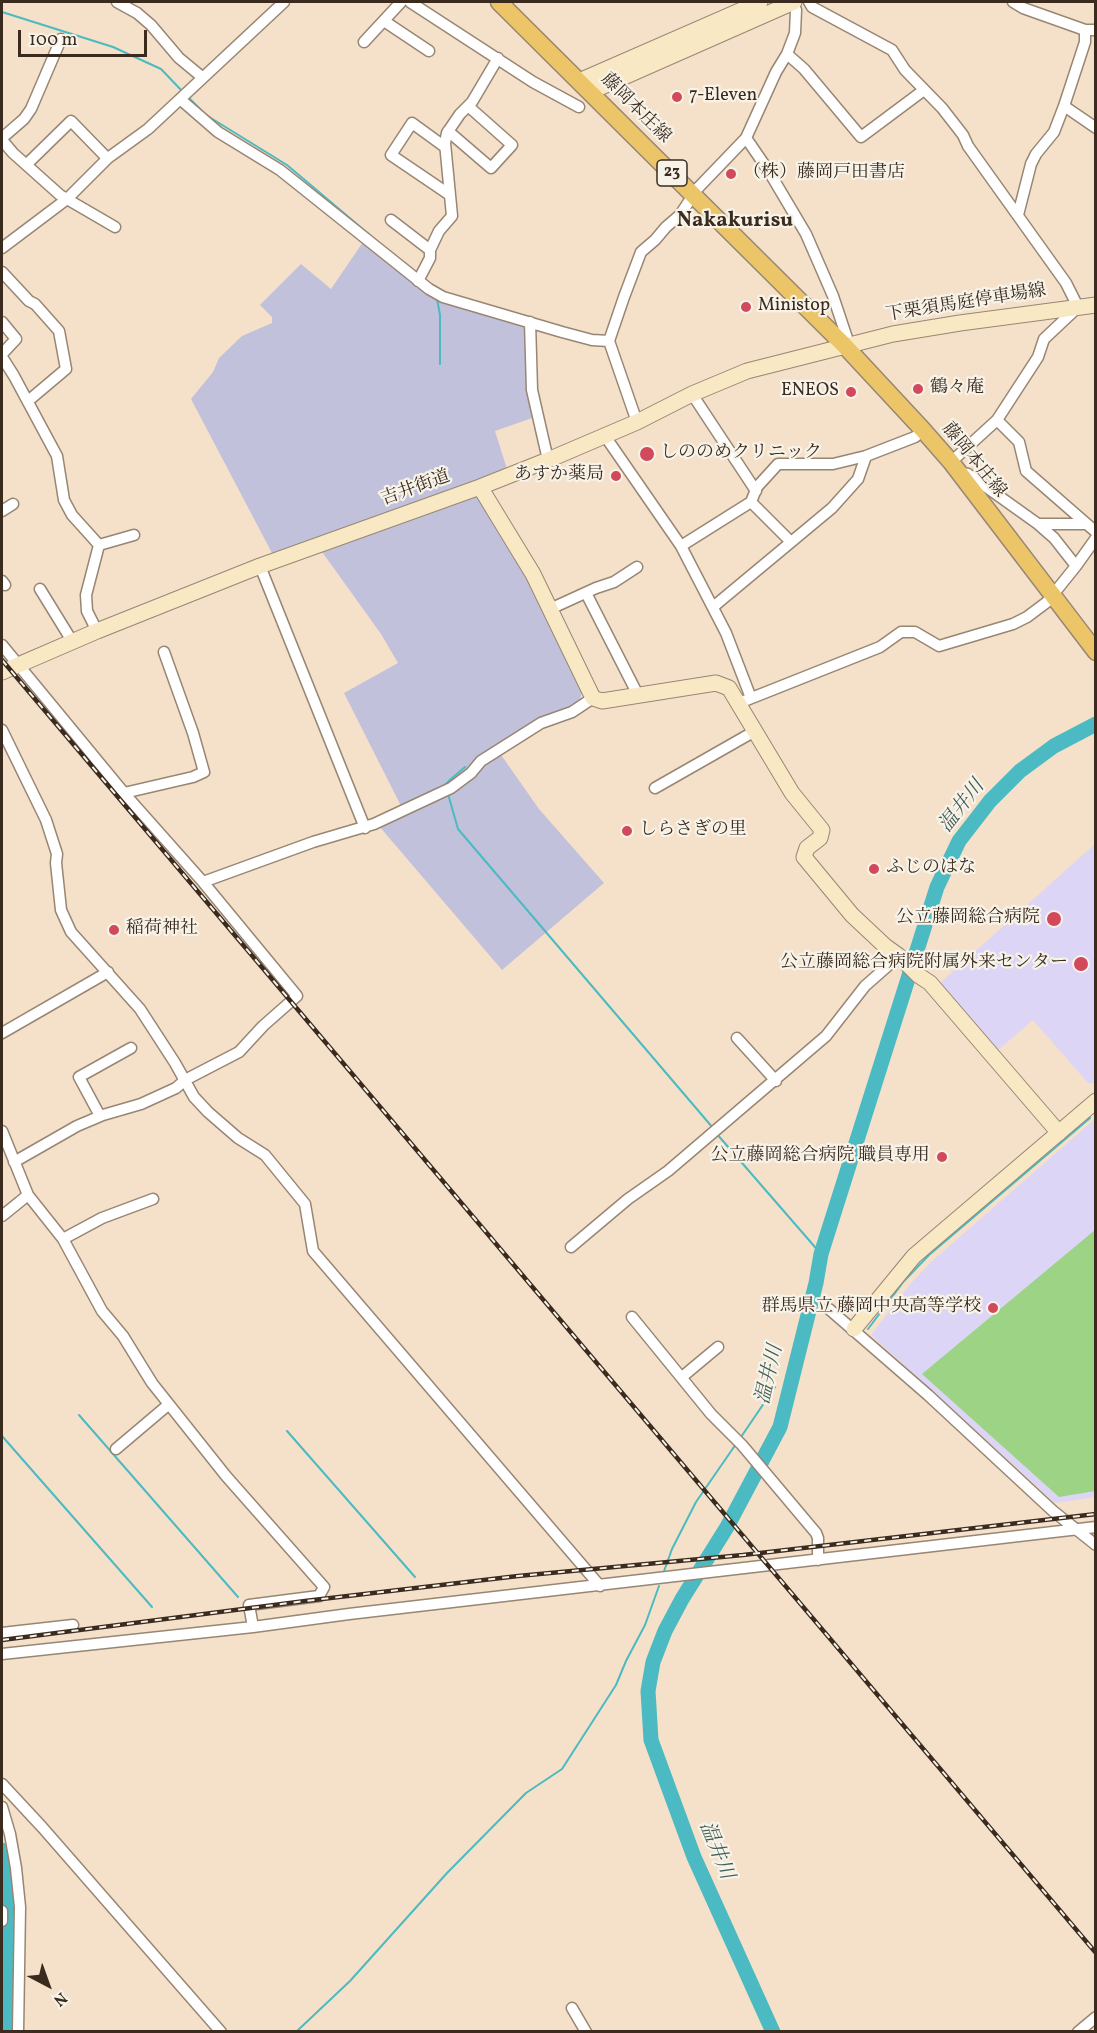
<!DOCTYPE html>
<html>
<head>
<meta charset="utf-8">
<style>
	body { margin:0 }
	#map { position:relative; width:1097px; height:2033px; overflow:hidden; background:#f5e1c9; font-family:Vollkorn,serif }
	canvas { display:block }
	.frame { position:absolute; inset:0; border:3px solid #3b2a1e; pointer-events:none }
	.north { position:absolute; left:18px; top:1955px; width:60px; height:60px; -webkit-text-stroke:4px #f7f3e8; paint-order:stroke; rotate:139deg; font-size:16px; font-weight:700; line-height:24px; text-align:center; color:#3b2a1e }
	.north::after { content:''; display:block; margin:auto; width:21px; height:27px; background:#3b2a1e; clip-path:polygon(50% 0,100% 100%,50% 72%,0 100%) }
	.scale { position:absolute; left:18px; top:30px; width:129px; height:27px; box-sizing:border-box; border:3px solid #3b2a1e; border-top:0; padding-left:8px; font-size:18px; line-height:21px; white-space:nowrap; color:#3b2a1e; -webkit-text-stroke:4px #f7f3e8; paint-order:stroke }
</style>
</head>
<body>
<div id="map">
<canvas width="1097" height="2033"></canvas>
<div class="frame"></div>
<div class="north">N</div>
<div class="scale">100 m</div>
</div>
<script>
const context = document.querySelector('canvas').getContext('2d');
context.lineJoin = 'round';
function paint(path, color) { context.fillStyle = color; context.fill(path, 'evenodd'); }
const poly = rows => new Path2D(rows.map(r => 'M' + r).join(''));
function stroke(path, color, width, dash) { context.strokeStyle = color; context.lineWidth = width; context.lineCap = dash ? 'butt' : 'round'; context.setLineDash(dash || []); context.stroke(path); }
function write(font, color, halo, rows, align = 'center') {
  context.font = font + ' Vollkorn,"Noto Serif JP",serif'; context.lineWidth = 4.5; context.setLineDash([]); context.textBaseline = 'middle'; context.strokeStyle = halo; context.fillStyle = color; for (const [text, x, y, turn = 0] of rows) {
    context.save(); context.translate(x, y); context.rotate((+turn || 0) * Math.PI / 180); context.textAlign = isNaN(turn) ? turn : align; if (halo) context.strokeText(text, 0, 0); context.fillText(text, 0, 0); context.restore();
  }
}
paint(poly([
	[1095,844,1095,1083,1088,1083,1033,1020,998,1050,993,1048,940,988,941,982],
	[1095,1119,1095,1497,1055,1503,871,1335,912,1282,932,1261]
]), '#ddd5f6');
paint(poly([
	[363,242,432,297,527,324,535,417,495,431,507,469,273,555,191,399,213,372,219,358,242,336,272,323,272,317,260,305,301,264,331,289],
	[471,495,481,499,528,576,583,689,580,699,571,709,539,720,472,763,468,771,451,784,402,808,344,693,398,663,381,634,320,549],
	[499,752,539,809,604,883,502,970,379,826,480,766]
]), '#c2c1dc');
paint(poly([
	[1095,1230,1095,1491,1059,1497,922,1374]
]), '#9cd384');
stroke(poly([
	[2,12,113,47,161,69,182,91],
	[187,96,202,111],
	[206,115,287,165,371,236],
	[437,299,440,315,440,364],
	[447,786,446,784,451,779,465,767],
	[448,794,458,829,713,1128],
	[716,1133,821,1254],
	[868,1329,904,1281,929,1255,1090,1118],
	[79,1415,238,1597],
	[287,1431,415,1577],
	[2,1436,152,1607],
	[741,1437,775,1387],
	[663,1574,672,1549,696,1502,736,1444],
	[296,2032,350,1981,447,1873,526,1793,562,1769,616,1685,626,1661,645,1625,659,1586]
]), '#4bbac2', 2);
stroke(poly([
	[2,1850,9,1876,10,1909,7,2032],
	[773,2032,694,1857,651,1740,648,1691,653,1662,665,1631,682,1599,727,1527,780,1427,816,1283,821,1254,937,887,959,841,990,801,1020,771,1054,746,1096,724]
]), '#4bbac2', 15);
const street = poly([
	[117,2,137,13,151,25,179,58,202,77],
	[410,2,533,82,579,107],
	[809,2,812,7,892,50,905,70,942,108,963,135,968,146,1066,283,1078,307,1044,339,1038,357,997,420,951,462],
	[1013,2,1023,8,1085,30,1096,30],
	[384,21,429,51],
	[364,42,401,2],
	[787,54,804,69,861,137,924,90],
	[180,99,218,132,280,170,429,289,443,297,562,332,592,340,609,341],
	[1064,106,1096,128],
	[448,131,491,168,512,145,468,106],
	[2,138,24,119,31,109,61,39],
	[746,138,768,170,806,234,833,296,849,344],
	[2,140,13,153,60,195,115,227],
	[445,147,412,123,391,155,450,195],
	[27,164,71,121,107,158],
	[1018,215,1031,164,1036,154,1054,132,1064,106,1085,42,1085,30],
	[391,220,430,250],
	[2,248,67,199,108,158,148,129,284,2],
	[2,272,29,301,35,304,59,331,66,369,28,401],
	[418,281,430,258,430,250,439,231,452,216,445,143,447,133,460,114,472,102,498,58],
	[2,322,16,339,2,354],
	[530,322,532,390,548,460],
	[2,357,14,376,57,456,64,500,72,515,99,545,86,595,87,611,97,631],
	[692,394,756,491],
	[997,420,1019,442,1026,471,1096,532],
	[637,422,609,341,624,297,641,252,655,240,666,227,680,215,697,189,746,138,776,72,787,54,795,33,796,10,792,2],
	[605,436,681,546,726,633,751,698],
	[962,473,968,474,1038,524,1054,538,1076,566],
	[751,502,791,542],
	[2,511,13,504],
	[1038,524,1084,524],
	[99,545,134,535],
	[681,546,751,502,757,487,778,464,833,464,866,456],
	[260,566,365,828],
	[2,581,5,585],
	[40,589,72,641],
	[586,593,638,695],
	[713,607,832,508,858,479,866,456,915,437,923,430],
	[550,609,596,588,614,582,637,567],
	[2,645,124,793,203,882,297,996,263,1026,239,1052,185,1080,176,1088,141,1104,103,1115,77,1126,14,1162],
	[739,703,880,647,901,632,915,632,939,646,1013,624,1027,617,1047,602,1076,566,1096,538],
	[2,730,46,820,57,854,56,863,61,910,71,932,140,1009,175,1063,194,1097,208,1112,238,1138,265,1155,305,1204,313,1251,600,1586],
	[655,788,755,731],
	[124,793,193,777,204,772,193,733,164,652],
	[203,882,313,842,374,824,451,788,471,773,481,761,541,723,572,712,593,698],
	[2,1033,108,972],
	[737,1038,776,1081],
	[100,1116,79,1077,131,1048],
	[2,1131,28,1195,63,1239,102,1311,123,1336,152,1383,226,1476,324,1587,319,1596,249,1605,253,1627],
	[2,1216,28,1195],
	[63,1239,102,1218,153,1199],
	[571,1247,628,1199,668,1171,826,1036,865,986,899,956],
	[829,1309,928,1395,1053,1511,1096,1545],
	[632,1317,711,1414,742,1445,816,1533,818,1538,818,1560],
	[682,1377,718,1347],
	[116,1449,168,1405],
	[2,1633,73,1625],
	[2,1654,253,1627,349,1614,1096,1527],
	[2,1784,42,1827,221,2032],
	[2,1807,10,1834,16,1868,20,1907,18,2032],
	[2,1911,2,1921],
	[572,2008,586,2032],
	[1078,2032,1096,2017]
]);
const secondary = poly([
	[579,81,760,2],
	[590,92,794,2],
	[480,487,533,574,593,698,602,701,716,683,729,688,792,793,822,830,820,838,807,848,804,857,852,915,885,946,899,956,918,975,930,983,1059,1133],
	[2,672,97,631,260,566,480,487,548,460,637,422,692,394,747,371,893,334,960,323,1096,305],
	[854,1329,914,1256,1096,1101]
]);
const primary = poly([
	[499,2,844,345,923,430,951,462,1096,652]
]);
stroke(street, '#988674', 13);
stroke(secondary, '#988674', 17);
stroke(primary, '#988674', 19);
stroke(street, '#fff', 10);
stroke(secondary, '#f8e8c3', 15);
stroke(primary, '#edc569', 16);
const rail = poly([
	[2,660,1096,1953],
	[2,1640,305,1601,518,1576,743,1555,1096,1514]
]);
stroke(rail, '#3b2a1e', 4.5);
stroke(rail, '#f7f3e8', 2, [7]);
for (const [x, y, r, color] of [
	[677,97,6,"#d1495b"],
	[731,174,6,"#d1495b"],
	[746,307,6,"#d1495b"],
	[918,389,6,"#d1495b"],
	[851,392,6,"#d1495b"],
	[647,454,8,"#d1495b"],
	[616,476,6,"#d1495b"],
	[627,831,6,"#d1495b"],
	[874,869,6,"#d1495b"],
	[1054,919,8,"#d1495b"],
	[114,930,6,"#d1495b"],
	[1081,964,8,"#d1495b"],
	[942,1157,6,"#d1495b"],
	[993,1308,6,"#d1495b"]
]) { const dot = new Path2D(); dot.arc(x, y, r, 0, 2 * Math.PI); context.fillStyle = color; context.fill(dot); stroke(dot, '#f7f3e8', 2); }
for (const [x, y, w] of [
	[672,173,30]
]) { const box = new Path2D(); box.roundRect(x - w / 2, y - 13, w, 26, 4.5); context.fillStyle = '#f7f3e8'; context.fill(box); stroke(box, '#3b2a1e', 1.5); }
write('bold 16px', '#3b2a1e', null, [
	["23",672,173]
]);
write('18px', '#3b2a1e', '#f7f3e8', [
	["7-Eleven",689,97],
	["（株）藤岡戸田書店",743,174],
	["Ministop",758,307],
	["鶴々庵",930,389],
	["ENEOS",839,392,"right"],
	["しののめクリニック",660,454],
	["あすか薬局",604,476,"right"],
	["しらさぎの里",639,831],
	["ふじのはな",886,869],
	["公立藤岡総合病院",1040,919,"right"],
	["稲荷神社",126,930],
	["公立藤岡総合病院附属外来センター",1068,964,"right"],
	["公立藤岡総合病院 職員専用",930,1157,"right"],
	["群馬県立 藤岡中央高等学校",981,1308,"right"]
], 'left');
write('18px', '#3b2a1e', '#f7f3e8', [
	["藤岡本庄線",635,109,45],
	["下栗須馬庭停車場線",966,304,-9],
	["藤岡本庄線",973,461,51],
	["吉井街道",416,489,-20]
]);
write('italic 20px', '#415c57', '#f7f3e8', [
	["温井川",963,807,-52],
	["温井川",771,1375,-77],
	["温井川",715,1851,68]
]);
write('bold 21px', '#3b2a1e', '#f7f3e8', [
	["Nakakurisu",735,222]
]);
</script>
</body>
</html>
